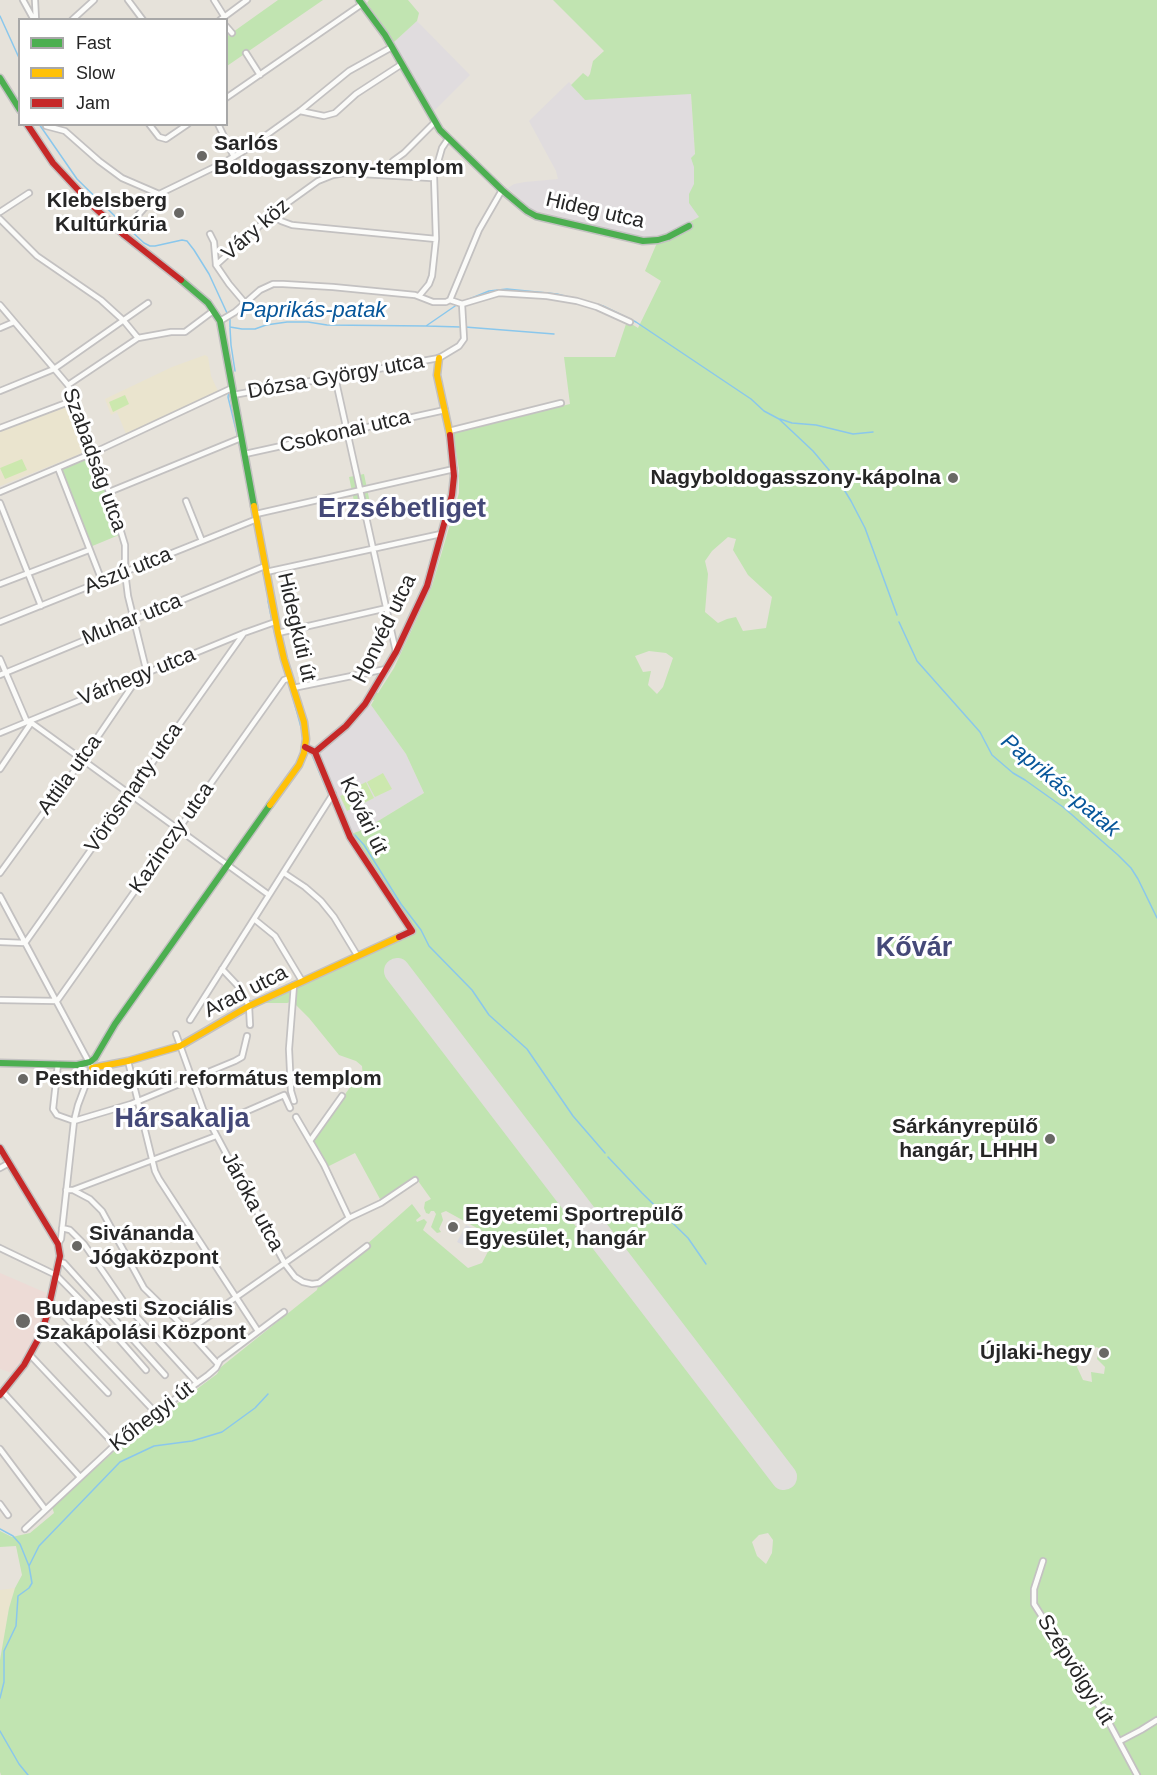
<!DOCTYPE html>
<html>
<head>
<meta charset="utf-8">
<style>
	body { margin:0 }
	#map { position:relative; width:1157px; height:1775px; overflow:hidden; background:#e6e2da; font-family:Arial,sans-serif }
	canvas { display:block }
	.legend { position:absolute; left:18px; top:18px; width:210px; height:108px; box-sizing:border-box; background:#fff; border:2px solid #a8a8a8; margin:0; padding:8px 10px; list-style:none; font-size:18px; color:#262626 }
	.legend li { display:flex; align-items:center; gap:12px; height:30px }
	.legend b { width:30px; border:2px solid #a8a8a8 }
</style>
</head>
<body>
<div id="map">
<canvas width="1157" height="1775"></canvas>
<ul class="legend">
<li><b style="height:8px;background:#4caf50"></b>Fast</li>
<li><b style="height:8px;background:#ffc107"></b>Slow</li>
<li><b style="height:8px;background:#c62828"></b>Jam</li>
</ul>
</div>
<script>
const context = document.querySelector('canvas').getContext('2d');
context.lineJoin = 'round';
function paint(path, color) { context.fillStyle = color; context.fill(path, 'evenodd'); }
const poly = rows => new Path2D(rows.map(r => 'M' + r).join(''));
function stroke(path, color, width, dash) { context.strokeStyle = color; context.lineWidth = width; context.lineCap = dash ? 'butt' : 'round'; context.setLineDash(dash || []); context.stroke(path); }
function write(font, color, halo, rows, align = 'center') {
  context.font = font + ' Arial,sans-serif'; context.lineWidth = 6; context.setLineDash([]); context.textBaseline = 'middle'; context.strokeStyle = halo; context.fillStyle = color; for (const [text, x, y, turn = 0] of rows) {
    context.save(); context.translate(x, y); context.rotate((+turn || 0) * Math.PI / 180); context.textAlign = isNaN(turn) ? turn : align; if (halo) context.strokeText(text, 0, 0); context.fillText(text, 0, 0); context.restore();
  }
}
paint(poly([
	[417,21,470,75,433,112,394,42],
	[569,82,585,100,691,93,699,217,659,238,644,238,532,210,508,188,514,184,525,182,558,179,556,171,529,121],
	[371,705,406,754,424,793,365,829,351,834,319,754]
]), '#e0dcde');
paint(poly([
	[205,355,208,357,211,376,218,391,126,434,117,412,111,415,105,399,172,367],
	[70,404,90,450,0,486,0,431],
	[15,1588,9,1608,2,1650,0,1650,0,1590]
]), '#eae4ce');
paint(poly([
	[0,1273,51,1295,47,1315,18,1375,0,1369]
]), '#eddbd6');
paint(poly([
	[466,1225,476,1230,467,1247,457,1242]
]), '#dbdadf');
paint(poly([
	[278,0,323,0,227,66,226,37],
	[369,0,408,0,419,13,417,21,394,42,367,3],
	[553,0,1157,0,1157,1775,1,1775,0,1772,0,1660,9,1608,15,1588,22,1575,16,1546,0,1547,0,1531,12,1537,30,1533,54,1513,52,1507,118,1448,217,1374,221,1367,317,1290,319,1282,366,1245,412,1204,421,1216,416,1220,417,1222,424,1219,427,1222,423,1230,468,1268,482,1263,495,1238,446,1211,441,1213,443,1220,439,1229,441,1232,437,1233,431,1227,436,1214,434,1211,431,1211,429,1214,426,1213,424,1208,425,1202,431,1199,416,1178,380,1199,355,1153,327,1167,312,1141,353,1083,363,1078,362,1066,356,1061,339,1055,309,1018,295,1004,295,986,415,932,351,834,365,829,424,793,406,754,371,705,374,700,369,700,375,692,378,693,394,668,432,586,459,493,459,470,453,433,570,404,564,357,615,357,627,321,638,328,661,281,645,271,659,238,699,217,689,203,689,194,694,184,694,167,691,158,695,154,691,94,585,100,571,85,583,73,588,77,590,74,593,61,604,51],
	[728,537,736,539,733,550,748,575,772,597,766,628,743,631,736,617,727,619,718,623,705,612,708,574,705,561,712,551],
	[649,651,666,653,673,658,663,687,657,694,648,685,651,671,643,672,635,656],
	[1096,1347,1099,1348,1097,1359,1105,1367,1104,1374,1091,1372,1092,1382,1083,1380,1077,1367,1082,1353,1089,1356],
	[768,1533,773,1540,772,1553,766,1564,757,1556,752,1542,759,1535],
	[93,456,107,493,119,535,90,547,61,470],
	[364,474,370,503,355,506,349,477],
	[287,991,291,993,291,997,290,1002,287,1003,263,1003]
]), '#c1e4b1');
paint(poly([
	[125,395,129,404,113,412,109,402],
	[22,459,27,470,5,479,0,468],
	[383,773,392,789,375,797,367,782],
	[366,782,374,798,358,806,350,790],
	[349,792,356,806,347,811,340,796]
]), '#cce8ae');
stroke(poly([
	[0,16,20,60],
	[39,124,77,179,125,226],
	[129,229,144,243,150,246,155,246,182,240,187,241,194,250,209,274,227,313],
	[462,302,489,291,507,289,557,294,603,306,636,322,751,399,764,411,779,419,813,451,840,483,851,501,865,528,897,615],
	[230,317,230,327,242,329,255,329,266,325,287,322,308,322,327,325,426,326,458,304],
	[426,326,461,327],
	[465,327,554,334],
	[230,328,231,345,235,371],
	[229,392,228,397,238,438],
	[780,419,792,423,816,425,853,434,873,432],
	[239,442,262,564],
	[263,569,267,593],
	[268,601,272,621],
	[899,622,917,661,980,732,992,755,1013,773,1025,780,1063,807,1118,855,1131,868,1138,879,1157,918],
	[273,626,281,659],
	[289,683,302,731],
	[312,755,328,793],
	[355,835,364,845,401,904,421,930,429,946,472,990,489,1015,527,1049,573,1116,605,1153],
	[608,1157,642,1193,688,1238,706,1264],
	[0,1529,13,1536,20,1544,29,1566,32,1583,29,1588,18,1596,16,1626,4,1651,4,1682,0,1698],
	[29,1566,39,1546,120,1462,154,1446,192,1441,222,1432,255,1408,268,1394],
	[0,1731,19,1764,28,1775]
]), '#8ac7ec', 1.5);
stroke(poly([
	[397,971,784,1477]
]), '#e1dedc', 26);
const street = poly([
	[23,0,34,20],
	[35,0,36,20],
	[128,0,143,20],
	[214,0,224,16],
	[72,20,94,0],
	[220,20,247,0],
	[226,26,232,33],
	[246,53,260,75],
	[226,98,362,4],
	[300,111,324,116,335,113,356,94,402,64],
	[149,124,159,137,166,139,188,124],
	[218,124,234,157],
	[46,126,65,131,99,161,122,178,159,194],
	[393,161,404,153,435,122],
	[0,212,29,193],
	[272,215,281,221,292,225,436,239],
	[0,219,37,256,101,300,124,321,138,338],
	[122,233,155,196,225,162,247,149,300,111,349,71,392,47],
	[210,234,214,242,216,265,229,284,245,303],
	[216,265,275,212,318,181,333,175,345,173,431,178,434,176],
	[419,296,429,284,432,276,436,239,434,176,442,148,448,139],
	[450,300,479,230,502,190],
	[0,305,68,385,73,397,109,492,125,545,125,572,128,596,147,673],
	[220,321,235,312,260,290,273,284,283,284,333,287,415,295,433,302,446,302,450,300,462,304,499,293,547,296,577,301,597,307,630,322],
	[0,328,14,322],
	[335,377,396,652],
	[68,385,138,338,171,332,185,332,213,311],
	[0,391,54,369,148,303],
	[233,395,439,358,459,346,464,339,462,304],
	[0,428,74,400],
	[449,431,561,403],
	[245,454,445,410],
	[58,468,102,581],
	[0,492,95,452,232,388],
	[109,492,241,438],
	[186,501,202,541],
	[0,503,41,606],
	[256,514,454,469],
	[266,572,441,534],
	[0,584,89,550],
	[0,622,257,519],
	[278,633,387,608],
	[0,659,27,722],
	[0,675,265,566],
	[293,688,386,669],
	[29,721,269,895],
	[0,733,244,633,275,622],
	[0,769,31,723],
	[0,873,82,760,139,676],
	[284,873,305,887,321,901,334,917,357,955],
	[0,896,92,1068,78,1105,74,1121,61,1239,58,1244],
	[254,919,275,936,302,981],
	[0,942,25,943],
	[25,943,244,633],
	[222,969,239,987,249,1006,250,1025],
	[294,985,289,1049,291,1091,294,1101],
	[0,1000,57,1001],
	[57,1001,284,680,290,678],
	[190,1020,333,794],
	[176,1034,204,1112,285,1264,295,1277,303,1282,312,1284,319,1283,367,1246],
	[128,1061,155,1171,159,1179,258,1331],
	[58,1064,53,1109,57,1115,74,1121,131,1104,235,1061,242,1057,247,1036],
	[204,1112,212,1116,225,1117,238,1115,284,1095,290,1108],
	[296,1117,324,1165,349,1218],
	[310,1141,342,1096],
	[0,1168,9,1163],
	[66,1190,73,1190,90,1199,102,1211,144,1288,188,1331,217,1363],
	[73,1190,216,1136],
	[62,1228,70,1230,84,1244,126,1305,197,1383],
	[0,1248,56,1275,117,1337,146,1370],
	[60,1262,64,1263,165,1375],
	[50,1301,156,1413],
	[44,1326,108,1393],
	[188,1331,349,1218,381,1203,415,1180],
	[31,1356,115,1445],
	[3,1392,80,1477],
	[0,1449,45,1509],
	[0,1504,8,1515],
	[25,1529,115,1445,136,1427,208,1375,216,1368,220,1360,284,1312],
	[1043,1561,1034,1589,1034,1604,1106,1717,1137,1775],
	[1120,1741,1141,1730,1157,1720]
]);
const fast = poly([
	[359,0,385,35,440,130,502,190,527,211,536,216,643,241,658,240,668,237,689,226],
	[0,78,20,110],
	[181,280,208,303,220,321,254,506],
	[0,1063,77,1065,90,1062,95,1058,115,1024,270,805]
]);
const slow = poly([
	[439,358,437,375,450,435],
	[254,506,278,633,284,659,304,722,306,739,304,753,299,765,270,805],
	[92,1068,128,1061,180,1046,249,1006,399,937]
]);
const jam = poly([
	[27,124,53,163,94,207,124,235,181,280],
	[305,747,315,752,350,837,412,931,399,937],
	[315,752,346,726,365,704,396,652,427,586,452,495,454,476,450,435],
	[0,1148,58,1244,60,1256,47,1315,41,1334,24,1365,0,1395]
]);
stroke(street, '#c3c1c1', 8);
stroke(fast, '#c3c1c1', 9);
stroke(slow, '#c3c1c1', 9);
stroke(jam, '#c3c1c1', 9);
stroke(street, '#fbfbf9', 4.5);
stroke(fast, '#4caf50', 6);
stroke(slow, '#ffc107', 6);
stroke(jam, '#c62828', 6);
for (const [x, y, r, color] of [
	[202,156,6,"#696865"],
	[179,213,6,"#696865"],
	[953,478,6,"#696865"],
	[23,1079,6,"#696865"],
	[1050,1139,6,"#696865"],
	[453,1227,6,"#696865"],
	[77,1246,6,"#696865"],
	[23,1321,8,"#696865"],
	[1104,1353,6,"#696865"]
]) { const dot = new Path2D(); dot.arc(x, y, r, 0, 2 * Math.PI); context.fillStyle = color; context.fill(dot); stroke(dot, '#fff', 2); }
write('bold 21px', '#262626', '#fff', [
	["Sarlós",214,144],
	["Boldogasszony-templom",214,168],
	["Klebelsberg",167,201,"right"],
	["Kultúrkúria",167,225,"right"],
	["Nagyboldogasszony-kápolna",941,478,"right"],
	["Pesthidegkúti református templom",35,1079],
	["Sárkányrepülő",1038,1127,"right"],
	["hangár, LHHH",1038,1151,"right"],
	["Egyetemi Sportrepülő",465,1215],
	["Egyesület, hangár",465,1239],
	["Sivánanda",89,1234],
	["Jógaközpont",89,1258],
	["Budapesti Szociális",36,1309],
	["Szakápolási Központ",36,1333],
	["Újlaki-hegy",1092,1353,"right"]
], 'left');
write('21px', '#262626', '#fff', [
	["Hideg utca",595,211,13],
	["Váry köz",256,230,-41],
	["Dózsa György utca",336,377,-10],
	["Csokonai utca",345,432,-13],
	["Szabadság utca",94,460,70],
	["Aszú utca",128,571,-22],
	["Muhar utca",132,620,-22],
	["Hidegkúti út",296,627,77],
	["Honvéd utca",385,629,-64],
	["Várhegy utca",137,677,-22],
	["Attila utca",70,775,-54],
	["Vörösmarty utca",134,788,-55],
	["Kővári út",363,816,64],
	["Kazinczy utca",172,838,-55],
	["Arad utca",246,992,-27],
	["Járóka utca",252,1202,62],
	["Kőhegyi út",152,1417,-38],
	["Szépvölgyi út",1075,1670,58]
]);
write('italic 22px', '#07569a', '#fff', [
	["Paprikás-patak",313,311],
	["Paprikás-patak",1060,786,40]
]);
write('bold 27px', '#454978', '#fff', [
	["Erzsébetliget",402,510],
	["Kővár",914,949],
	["Hársakalja",182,1120]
]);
</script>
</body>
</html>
